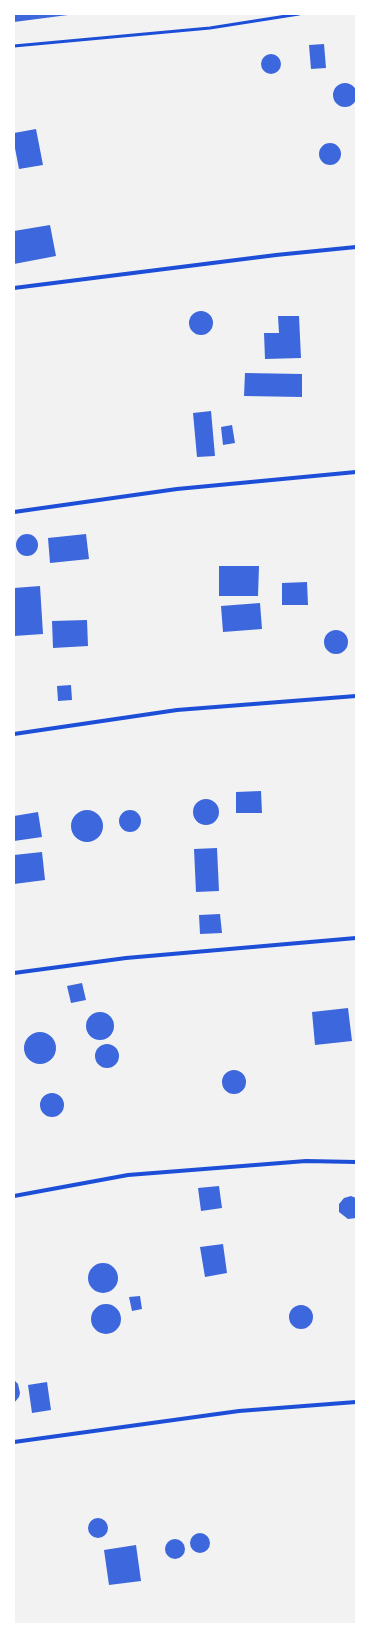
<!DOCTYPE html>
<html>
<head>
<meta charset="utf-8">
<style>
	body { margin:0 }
	#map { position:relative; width:370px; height:1638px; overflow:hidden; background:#f2f2f2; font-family:Manrope,sans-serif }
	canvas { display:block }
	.frame { position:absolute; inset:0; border:15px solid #fff; pointer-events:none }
</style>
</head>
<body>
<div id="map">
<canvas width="370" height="1638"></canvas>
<div class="frame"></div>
</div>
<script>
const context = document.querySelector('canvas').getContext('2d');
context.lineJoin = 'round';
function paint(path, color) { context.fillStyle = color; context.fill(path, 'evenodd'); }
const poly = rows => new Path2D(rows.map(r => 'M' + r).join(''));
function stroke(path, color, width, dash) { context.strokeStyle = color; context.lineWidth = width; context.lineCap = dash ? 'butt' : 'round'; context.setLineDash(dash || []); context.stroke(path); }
paint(poly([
	[14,14,68,14,68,15,14,22],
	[324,44,326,68,311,69,309,45],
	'261 64a10 10 0 1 1 20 0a10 10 0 1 1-20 0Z',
	'333 95a12 12 0 1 1 24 0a12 12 0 1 1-24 0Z',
	[36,129,43,165,19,169,14,143,14,133],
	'319 154a11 11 0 1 1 22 0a11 11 0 1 1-22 0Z',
	[50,225,56,256,14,264,14,231],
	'189 323a12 12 0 1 1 24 0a12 12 0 1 1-24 0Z',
	[278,316,299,316,301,358,265,359,264,333,279,333],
	[245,373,302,374,302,397,244,396],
	[211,411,215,456,197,457,193,413],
	[232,425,235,443,223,445,221,427],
	'16 545a11 11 0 1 1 22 0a11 11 0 1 1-22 0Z',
	[86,534,89,559,50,563,48,538],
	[219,566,259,566,258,596,219,596],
	[307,582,308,605,282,605,282,583],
	[40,586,43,634,14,636,14,588],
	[260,603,262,629,223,632,221,606],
	[87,620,88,646,53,648,52,621],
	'324 642a12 12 0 1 1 24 0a12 12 0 1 1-24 0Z',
	[71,685,72,700,58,701,57,686],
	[261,791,262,813,236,813,236,792],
	'193 812a13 13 0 1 1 26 0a13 13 0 1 1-26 0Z',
	'71 826a16 16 0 1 1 32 0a16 16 0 1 1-32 0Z',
	'119 821a11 11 0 1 1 22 0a11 11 0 1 1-22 0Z',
	[38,812,42,837,14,841,14,816],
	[217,848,219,891,196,892,194,849],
	[42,852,45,880,14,884,14,855],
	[220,914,222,933,200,934,199,915],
	[82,983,86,1000,71,1003,67,986],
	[348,1008,352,1041,315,1045,312,1012],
	'86 1026a14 14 0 1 1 28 0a14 14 0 1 1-28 0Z',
	'24 1048a16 16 0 1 1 32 0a16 16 0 1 1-32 0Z',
	'95 1056a12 12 0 1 1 24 0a12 12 0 1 1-24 0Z',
	'222 1082a12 12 0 1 1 24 0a12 12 0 1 1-24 0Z',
	'40 1105a12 12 0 1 1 24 0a12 12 0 1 1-24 0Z',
	[219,1186,222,1208,201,1211,198,1188],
	[351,1196,356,1198,356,1218,348,1219,339,1212,339,1204,344,1198],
	[223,1244,227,1273,205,1277,200,1247],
	'88 1278a15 15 0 1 1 30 0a15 15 0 1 1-30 0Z',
	[140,1296,142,1309,132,1311,129,1297],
	'91 1319a15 15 0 1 1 30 0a15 15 0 1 1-30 0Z',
	'289 1317a12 12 0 1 1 24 0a12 12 0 1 1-24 0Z',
	[14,1380,18,1384,20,1393,19,1397,14,1403],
	[47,1382,51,1410,32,1413,28,1385],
	'88 1528a10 10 0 1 1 20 0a10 10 0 1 1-20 0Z',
	'190 1543a10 10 0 1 1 20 0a10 10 0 1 1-20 0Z',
	'165 1549a10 10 0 1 1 20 0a10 10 0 1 1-20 0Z',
	[136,1545,141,1581,109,1585,104,1550]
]), '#3d67dc');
stroke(poly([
	[14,46,210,28,299,14]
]), '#1d4ed8', 3);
stroke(poly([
	[14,288,276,255,356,247],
	[14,512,177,489,356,472],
	[14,734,177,710,356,696],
	[14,973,126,958,356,938],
	[14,1196,128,1175,306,1161,356,1162],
	[14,1442,239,1411,356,1402]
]), '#1d4ed8', 4);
</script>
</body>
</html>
